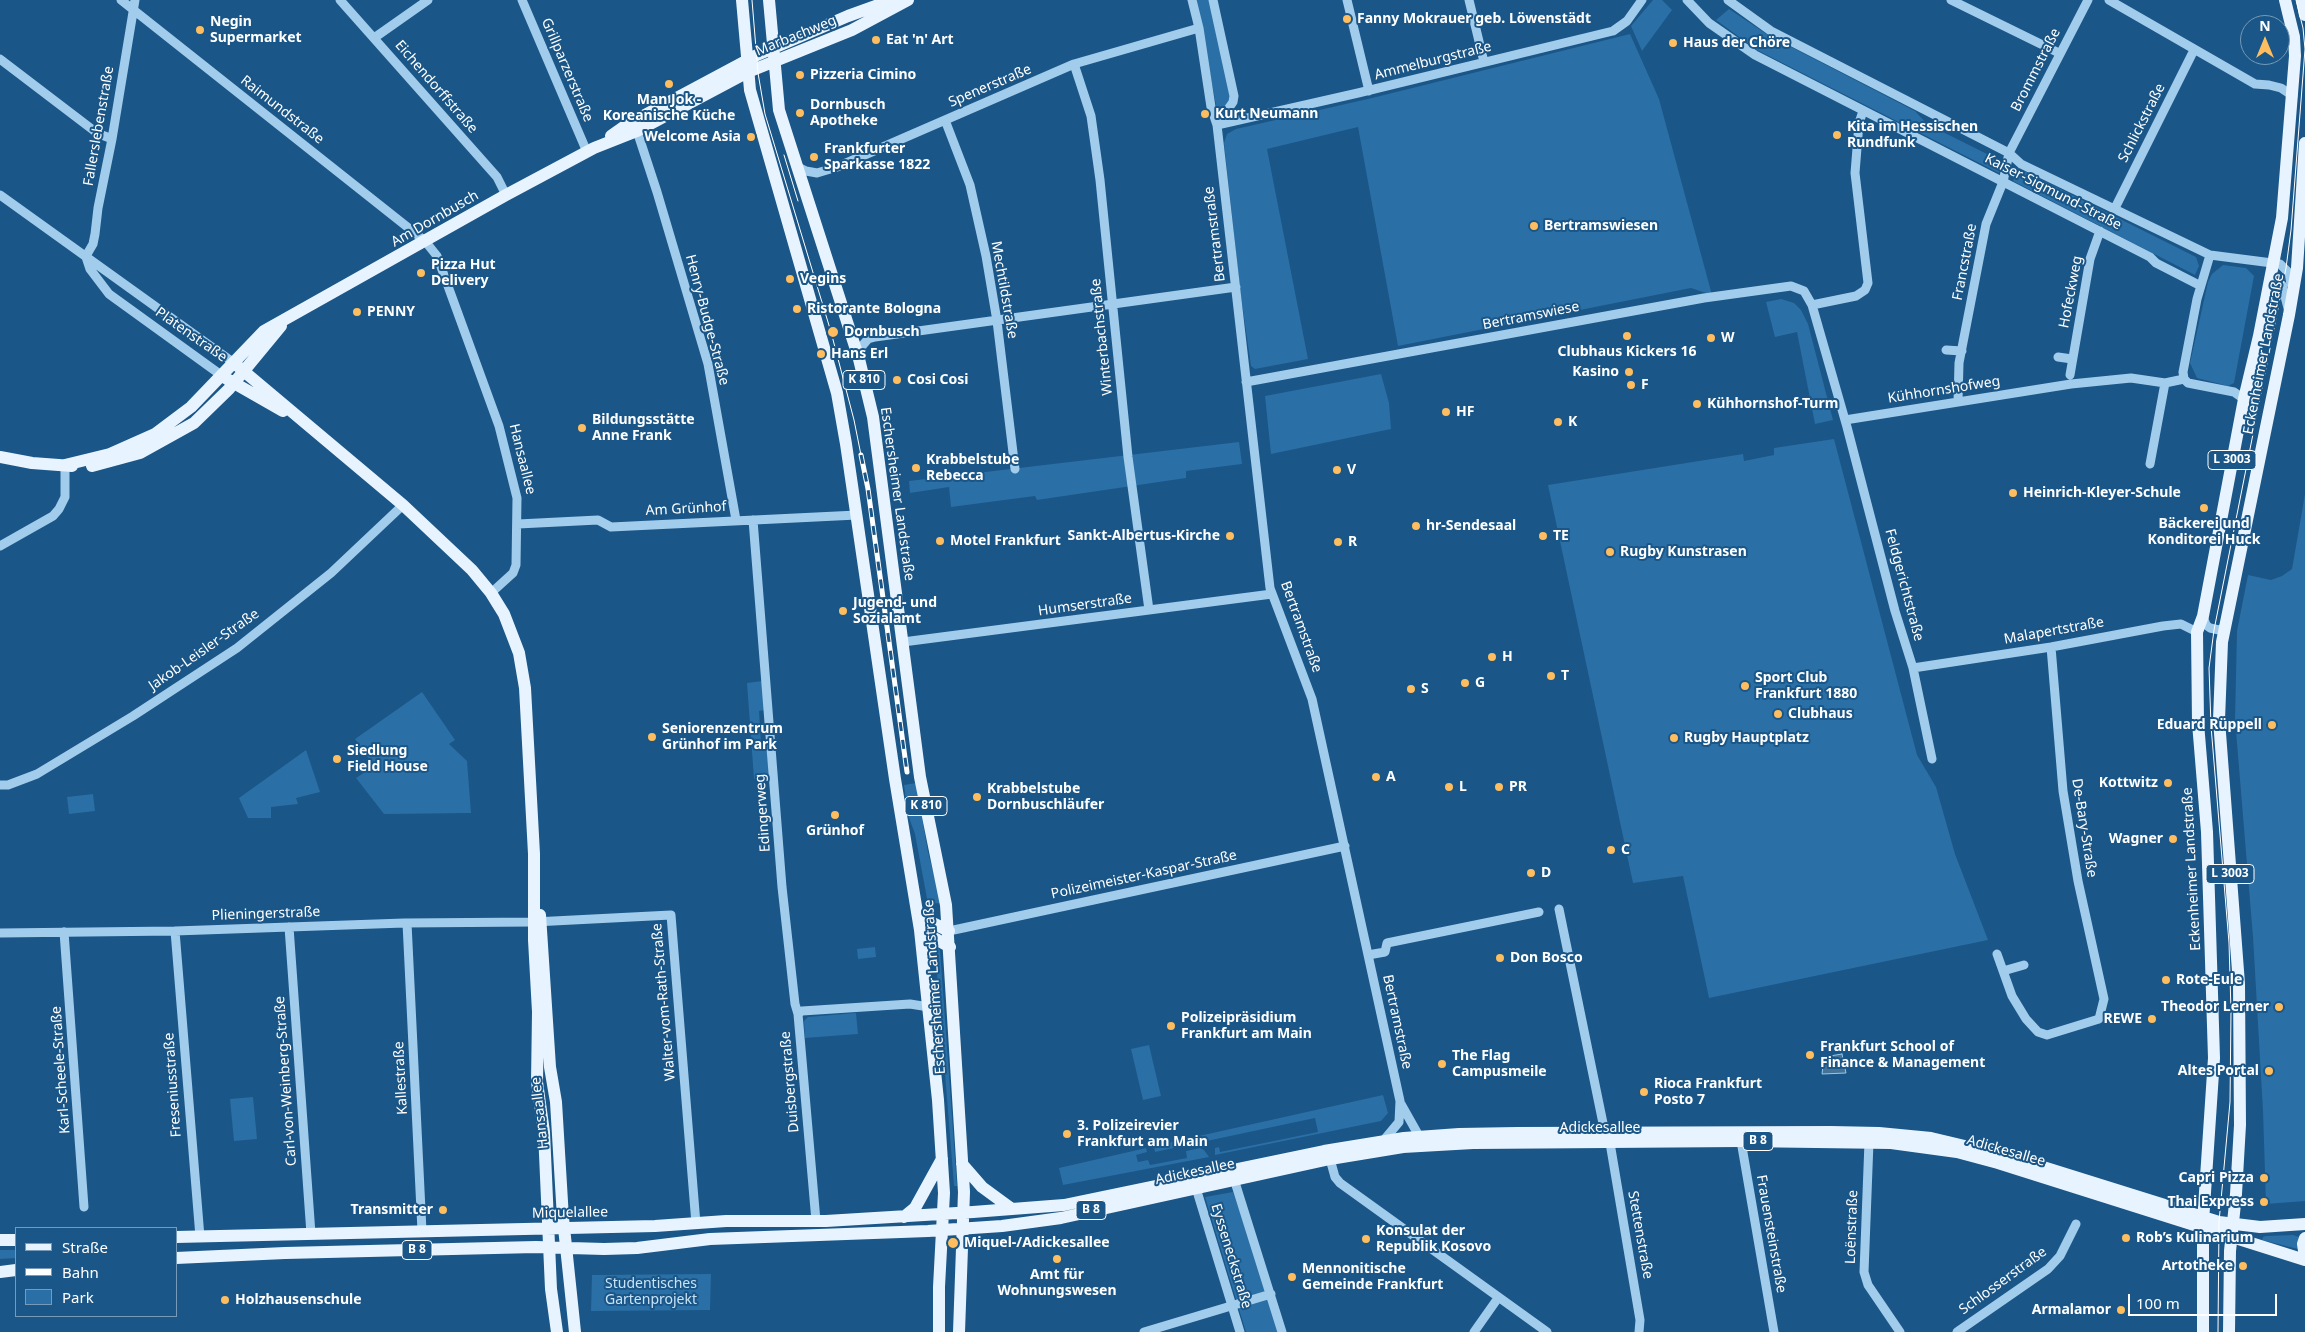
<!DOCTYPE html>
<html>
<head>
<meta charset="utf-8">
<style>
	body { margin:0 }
	#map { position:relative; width:2305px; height:1332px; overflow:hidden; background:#1a5687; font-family:"Noto Sans",sans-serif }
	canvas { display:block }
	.legend { position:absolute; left:15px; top:1227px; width:162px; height:90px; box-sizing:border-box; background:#1a5687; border:1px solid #769ab7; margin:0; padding:6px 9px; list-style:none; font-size:15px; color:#fff }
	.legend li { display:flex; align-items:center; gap:10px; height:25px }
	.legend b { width:25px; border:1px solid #769ab7 }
	.north { position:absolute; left:2240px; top:15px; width:50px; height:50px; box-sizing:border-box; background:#1a5687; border:1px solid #769ab7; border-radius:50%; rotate:0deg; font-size:14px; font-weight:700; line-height:20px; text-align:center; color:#fff }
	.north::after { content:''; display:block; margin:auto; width:18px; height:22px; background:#febd5e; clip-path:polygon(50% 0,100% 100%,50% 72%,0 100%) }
	.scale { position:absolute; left:2128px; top:1294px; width:149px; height:22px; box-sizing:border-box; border:2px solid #fff; border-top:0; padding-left:6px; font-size:15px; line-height:18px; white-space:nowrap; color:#fff; -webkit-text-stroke:4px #1a5687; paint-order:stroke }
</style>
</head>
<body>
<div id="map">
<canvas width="2305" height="1332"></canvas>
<ul class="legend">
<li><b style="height:6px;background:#e7f3ff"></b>Straße</li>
<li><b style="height:6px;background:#fff"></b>Bahn</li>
<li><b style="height:14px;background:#2a6fa5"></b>Park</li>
</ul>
<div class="north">N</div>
<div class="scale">100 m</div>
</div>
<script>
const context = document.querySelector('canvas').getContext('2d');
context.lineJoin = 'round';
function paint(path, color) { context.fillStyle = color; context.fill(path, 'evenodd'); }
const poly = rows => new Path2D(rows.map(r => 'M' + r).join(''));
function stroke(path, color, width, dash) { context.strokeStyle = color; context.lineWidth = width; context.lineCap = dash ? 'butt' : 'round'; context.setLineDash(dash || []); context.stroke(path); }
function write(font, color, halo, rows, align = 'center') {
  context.font = font + ' "Noto Sans",sans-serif'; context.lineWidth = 4; context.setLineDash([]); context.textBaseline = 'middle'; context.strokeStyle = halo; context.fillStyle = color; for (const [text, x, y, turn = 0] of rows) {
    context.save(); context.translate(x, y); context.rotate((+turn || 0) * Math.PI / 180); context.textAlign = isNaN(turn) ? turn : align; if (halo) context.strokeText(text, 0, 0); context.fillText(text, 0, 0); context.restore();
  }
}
paint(poly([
	[1196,0,1210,0,1231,99,1223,110,1217,110],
	[1653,0,1662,0,1672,10,1642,51,1631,26],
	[1729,9,1768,35,1915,111,1927,124,2003,162,1999,173,1757,50,1716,20],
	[1630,34,1659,99,1712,295,1691,288,1398,346,1358,127,1267,149,1308,359,1255,369,1251,366,1240,289,1224,143,1227,134,1236,129,1372,98],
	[2018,168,2196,257,2199,266,2195,275,2013,181],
	[2223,265,2246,268,2254,276,2234,383,2228,386,2197,378,2190,363,2208,282,2212,274],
	[1781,299,1794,303,1801,310,1808,324,1833,420,1815,424,1797,332,1775,337,1766,302],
	[1381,374,1389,403,1391,429,1271,454,1265,396],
	[1834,439,1917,755,1936,787,1955,854,1988,940,1709,998,1683,876,1633,883,1548,485,1743,454,1744,461,1774,455,1774,448],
	[1239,442,1242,464,1186,471,1186,478,1037,500,1035,496,951,507,949,487,910,493,909,481],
	[2305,494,2305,1201,2266,1204,2263,1111,2253,937,2235,719,2237,631,2248,575,2271,580,2282,576,2292,569],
	[762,681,764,710,759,711,761,743,767,743,769,778,754,779,747,683],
	[422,692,455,740,449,744,467,761,471,813,384,814,356,778,374,766,355,739],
	[306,750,320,792,296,798,298,804,271,807,271,818,248,818,239,798],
	[916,783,928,852,941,903,928,904,915,834,908,815,904,785],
	[93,794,95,811,69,814,67,797],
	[875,947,876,957,858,959,857,949],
	[938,948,940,950,957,1186,954,1186,935,949],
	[856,1013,858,1034,805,1038,804,1021,808,1017],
	[1149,1045,1161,1096,1143,1100,1131,1049],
	[1383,1095,1388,1113,1381,1121,1215,1155,1215,1148,1219,1147,1220,1152,1318,1132,1315,1118,1155,1152,1154,1146],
	[253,1097,257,1139,234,1141,230,1099],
	[1146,1148,1147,1152,1136,1155,1138,1162,1148,1160,1150,1165,1187,1158,1186,1151,1200,1148,1204,1150,1209,1157,1063,1185,1059,1168],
	[1233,1192,1270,1298,1281,1332,1246,1332,1205,1197],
	[2293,1235,2299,1237,2298,1249,2262,1240,2263,1237,2266,1236],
	[0,1250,16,1250,16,1258,0,1259],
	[711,1274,710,1310,591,1311,592,1275]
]), '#2a6fa5');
const water = poly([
	[1842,1054,1846,1073,1822,1074,1824,1057,1842,1054]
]);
paint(water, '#467296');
stroke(water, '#95c9ef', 1);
stroke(poly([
	[121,0,425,241,437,256,499,426,517,498,516,565,513,573,491,593],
	[340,0,497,177,506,195],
	[522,0,587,152],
	[1192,0,1199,28,1211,107,1217,125,1270,588,1312,699,1400,1101,1399,1122,1384,1140],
	[1213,0,1234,96,1233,102,1217,125],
	[1347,0,1369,91],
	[1469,0,1484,62],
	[1687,0,1709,23,1755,55,2150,257,2156,263,2199,285],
	[1728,0,1771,31,2009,153,2021,164,2210,255,2280,264,2289,273,2291,284],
	[1951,0,2059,53],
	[2109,0,2255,84,2269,85,2281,88,2293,96],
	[374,38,428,0],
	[0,59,97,133,112,139],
	[1074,64,1091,116,1100,180,1128,457,1149,610],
	[945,120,970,185,986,256,997,321,1015,469],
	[1217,125,1358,93,1613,31,1627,21,1642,0],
	[637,131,657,192,708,364,736,520],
	[796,166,806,171,817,173,837,167,1074,64,1199,28],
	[0,195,234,363],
	[2115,208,2194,50],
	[2210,255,2197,299,2183,372,2184,379,2188,383,2234,392,2244,399],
	[86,256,93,244,95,234,98,208,112,139,135,0],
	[86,257,90,269,109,294,221,375],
	[2269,282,2276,282,2282,285,2288,308],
	[1812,305,1856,296,1865,290,1868,283,1855,173,1859,123,1863,111],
	[1946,350,1962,351],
	[2058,357,2072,359],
	[860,358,862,346,868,339,875,337,1236,287],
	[2070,375,2090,259,2100,231],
	[1246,382,1704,298,1791,286,1804,291,1812,305,1847,427,1895,611,1913,668,1932,759],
	[1958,401,1959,363,1986,224,2003,182,2009,153,2088,0],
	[1845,420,2071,384,2131,378,2165,383,2184,379],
	[2150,464,2165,383],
	[753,520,782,887,795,1004,798,1014],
	[518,524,598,520,611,527,857,515],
	[0,546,53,516,59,509,65,497,65,465],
	[2203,616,2206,625,2210,628,2219,630,2225,627],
	[903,642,1272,594],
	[1913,668,2051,647,2163,626,2181,624,2197,632],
	[0,785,8,785,37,774,133,716,237,648,331,573,403,505],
	[1559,909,1605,1133],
	[407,923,422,1231],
	[289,927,311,1234],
	[175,931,200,1237],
	[949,931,1345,846],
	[64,932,84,1207],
	[0,933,175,931,404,923,534,922,671,915,696,1224],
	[1997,954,2012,996,2026,1019,2038,1032,2047,1035,2099,1019,2104,999,2078,881,2063,791,2051,647],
	[1368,955,1385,952,1387,943,1539,912],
	[2003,971,2024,965],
	[1401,1104,1419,1136],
	[1741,1141,1774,1332],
	[1869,1142,1864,1272,1868,1285,1900,1332],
	[1610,1143,1640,1320,1639,1332],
	[1330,1159,1335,1177,1340,1183,1547,1332],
	[1234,1179,1282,1332],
	[1196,1188,1240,1332],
	[816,1221,798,1014,802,1011,910,1004,929,1007],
	[1144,1332,1271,1294],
	[1474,1332,1498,1298],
	[1957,1332,2048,1269,2060,1256,2076,1224]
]), '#a2ccec', 9);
stroke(poly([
	[742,0,750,90,837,393,846,444,895,779,920,930,938,1100,944,1193,939,1287,939,1332],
	[769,0,779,110,859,359,873,417,920,777,946,905,964,1192,959,1332],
	[2302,0,2305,15],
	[611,136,628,124,757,55,848,16,892,0],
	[234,363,403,505,472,570,491,593,504,614,519,653,525,688,534,854,534,940,538,1012,537,1082,544,1132,551,1289,557,1332],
	[227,379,283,411],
	[0,457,32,463,72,466],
	[65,465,110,454,155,434,191,407,264,331,506,195,594,148,637,131,748,72,852,30,908,0],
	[92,466,140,453,194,423,229,389,281,326],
	[540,915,550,1067,556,1102,563,1218,575,1332],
	[918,916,949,931],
	[920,930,950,947],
	[962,1164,982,1187,1012,1209],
	[904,1217,915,1208,942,1159],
	[176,1237,655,1226,726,1221,826,1221,973,1212,1064,1205,1324,1151,1404,1138,1459,1134,1517,1133,1831,1132,1879,1133,1931,1138,2011,1157,2219,1222,2260,1227,2305,1224],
	[2305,1238,2303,1244,2305,1257],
	[0,1240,16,1240],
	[176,1258,285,1253,536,1247,604,1249,637,1248,710,1239,928,1231,1002,1226,1061,1218,1330,1159,1403,1147,1473,1143,1741,1141,1891,1143,1957,1152,1998,1163,2305,1260],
	[0,1272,16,1270],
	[2203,1332,2203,1222,2214,1058,2207,832,2198,723,2197,632,2203,616,2244,399,2259,336,2282,218,2295,56,2294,37,2285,0],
	[2229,1332,2230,1251,2236,1194,2240,1125,2239,984,2219,720,2222,642,2289,315,2297,268,2305,143]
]), '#e7f3ff', 12);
stroke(poly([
	[752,0,758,73,765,114,831,332,854,420,861,455],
	[784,155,798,201],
	[2218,1332,2219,1222,2230,1102,2231,1011,2229,943,2211,726,2209,668,2214,630,2286,268,2291,230,2305,49,2303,28,2296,0]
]), '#fff', 1);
const rail = poly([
	[861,455,868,489,907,772]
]);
stroke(rail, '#fff', 5);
stroke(rail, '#1a5687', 3, [9]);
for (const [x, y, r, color] of [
	[1347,19,5,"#febd5e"],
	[200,30,5,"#febd5e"],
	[876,40,5,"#febd5e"],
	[1673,43,5,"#febd5e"],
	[800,75,5,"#febd5e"],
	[669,84,5,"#febd5e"],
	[800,113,5,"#febd5e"],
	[1205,114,5,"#febd5e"],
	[1837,135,5,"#febd5e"],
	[751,137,5,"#febd5e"],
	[814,157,5,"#febd5e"],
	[1534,226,5,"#febd5e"],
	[421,273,5,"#febd5e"],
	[790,279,5,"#febd5e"],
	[797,309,5,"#febd5e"],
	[357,312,5,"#febd5e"],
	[833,332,6,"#febd5e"],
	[1627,336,5,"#febd5e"],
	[1711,338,5,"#febd5e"],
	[821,354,5,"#febd5e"],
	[1629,372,5,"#febd5e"],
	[897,380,5,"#febd5e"],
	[1631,385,5,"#febd5e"],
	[1697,404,5,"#febd5e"],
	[1446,412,5,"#febd5e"],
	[1558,422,5,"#febd5e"],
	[582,428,5,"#febd5e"],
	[916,468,5,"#febd5e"],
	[1337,470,5,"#febd5e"],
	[2013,493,5,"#febd5e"],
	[2204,508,5,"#febd5e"],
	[1416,526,5,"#febd5e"],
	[1230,536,5,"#febd5e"],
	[1543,536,5,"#febd5e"],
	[940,541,5,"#febd5e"],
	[1338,542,5,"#febd5e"],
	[1610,552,5,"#febd5e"],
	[843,611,5,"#febd5e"],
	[1492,657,5,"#febd5e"],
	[1551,676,5,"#febd5e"],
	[1465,683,5,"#febd5e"],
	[1745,686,5,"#febd5e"],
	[1411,689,5,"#febd5e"],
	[1778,714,5,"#febd5e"],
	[2272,725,5,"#febd5e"],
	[652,737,5,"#febd5e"],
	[1674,738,5,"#febd5e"],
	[337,759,5,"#febd5e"],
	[1376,777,5,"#febd5e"],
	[2168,783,5,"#febd5e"],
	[1449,787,5,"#febd5e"],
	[1499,787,5,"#febd5e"],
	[977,797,5,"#febd5e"],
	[835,815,5,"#febd5e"],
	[2173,839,5,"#febd5e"],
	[1611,850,5,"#febd5e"],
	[1531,873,5,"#febd5e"],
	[1500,958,5,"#febd5e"],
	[2166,980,5,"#febd5e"],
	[2279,1007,5,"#febd5e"],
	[2152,1019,5,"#febd5e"],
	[1171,1026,5,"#febd5e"],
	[1810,1055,5,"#febd5e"],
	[1442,1064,5,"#febd5e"],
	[2269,1071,5,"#febd5e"],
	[1644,1092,5,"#febd5e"],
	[1067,1134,5,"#febd5e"],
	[2264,1178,5,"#febd5e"],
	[2264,1202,5,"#febd5e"],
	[443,1210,5,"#febd5e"],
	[2126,1238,5,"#febd5e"],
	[1366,1239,5,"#febd5e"],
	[953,1243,6,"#febd5e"],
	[1057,1259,5,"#febd5e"],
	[2243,1266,5,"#febd5e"],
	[1292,1277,5,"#febd5e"],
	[225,1300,5,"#febd5e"],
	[2121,1310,5,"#febd5e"]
]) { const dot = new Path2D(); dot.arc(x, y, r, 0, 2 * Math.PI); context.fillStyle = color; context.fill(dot); stroke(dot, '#1a5687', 2); }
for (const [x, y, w] of [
	[864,380,42],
	[2232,460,48],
	[926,806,42],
	[2230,874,48],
	[1758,1141,30],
	[1091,1210,30],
	[417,1250,30]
]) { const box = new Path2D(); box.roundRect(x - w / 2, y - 9.5, w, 19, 4); context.fillStyle = '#1a5687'; context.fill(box); stroke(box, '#fff', 1); }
write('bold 12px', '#fff', null, [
	["K 810",864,380],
	["L 3003",2232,460],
	["K 810",926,806],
	["L 3003",2230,874],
	["B 8",1758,1141],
	["B 8",1091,1210],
	["B 8",417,1250]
]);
write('bold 14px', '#fff', '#1a5687', [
	["Fanny Mokrauer geb. Löwenstädt",1357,19],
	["Negin",210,22],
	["Supermarket",210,38],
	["Eat 'n' Art",886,40],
	["Haus der Chöre",1683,43],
	["Pizzeria Cimino",810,75],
	["Man Jok -",669,100,"center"],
	["Koreanische Küche",669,116,"center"],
	["Dornbusch",810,105],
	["Apotheke",810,121],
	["Kurt Neumann",1215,114],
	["Kita im Hessischen",1847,127],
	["Rundfunk",1847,143],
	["Welcome Asia",741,137,"right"],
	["Frankfurter",824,149],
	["Sparkasse 1822",824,165],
	["Bertramswiesen",1544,226],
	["Pizza Hut",431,265],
	["Delivery",431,281],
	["Vegins",800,279],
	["Ristorante Bologna",807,309],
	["PENNY",367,312],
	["Dornbusch",844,332],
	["W",1721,338],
	["Clubhaus Kickers 16",1627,352,"center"],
	["Hans Erl",831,354],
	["Kasino",1619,372,"right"],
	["Cosi Cosi",907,380],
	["F",1641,385],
	["Kühhornshof-Turm",1707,404],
	["HF",1456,412],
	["Bildungsstätte",592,420],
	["Anne Frank",592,436],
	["K",1568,422],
	["Krabbelstube",926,460],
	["Rebecca",926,476],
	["V",1347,470],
	["Heinrich-Kleyer-Schule",2023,493],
	["Bäckerei und",2204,524,"center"],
	["Konditorei Huck",2204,540,"center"],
	["hr-Sendesaal",1426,526],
	["Sankt-Albertus-Kirche",1220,536,"right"],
	["TE",1553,536],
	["Motel Frankfurt",950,541],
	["R",1348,542],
	["Rugby Kunstrasen",1620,552],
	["Jugend- und",853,603],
	["Sozialamt",853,619],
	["H",1502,657],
	["T",1561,676],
	["Sport Club",1755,678],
	["Frankfurt 1880",1755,694],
	["G",1475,683],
	["S",1421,689],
	["Clubhaus",1788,714],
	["Eduard Rüppell",2262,725,"right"],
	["Seniorenzentrum",662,729],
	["Grünhof im Park",662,745],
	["Rugby Hauptplatz",1684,738],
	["Siedlung",347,751],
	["Field House",347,767],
	["A",1386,777],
	["Kottwitz",2158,783,"right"],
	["L",1459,787],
	["PR",1509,787],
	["Krabbelstube",987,789],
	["Dornbuschläufer",987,805],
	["Grünhof",835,831,"center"],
	["Wagner",2163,839,"right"],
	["C",1621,850],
	["D",1541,873],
	["Don Bosco",1510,958],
	["Rote-Eule",2176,980],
	["Theodor Lerner",2269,1007,"right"],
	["Polizeipräsidium",1181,1018],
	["Frankfurt am Main",1181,1034],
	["REWE",2142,1019,"right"],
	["Frankfurt School of",1820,1047],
	["Finance & Management",1820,1063],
	["The Flag",1452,1056],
	["Campusmeile",1452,1072],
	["Altes Portal",2259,1071,"right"],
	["Rioca Frankfurt",1654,1084],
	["Posto 7",1654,1100],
	["3. Polizeirevier",1077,1126],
	["Frankfurt am Main",1077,1142],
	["Capri Pizza",2254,1178,"right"],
	["Thai Express",2254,1202,"right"],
	["Transmitter",433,1210,"right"],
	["Konsulat der",1376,1231],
	["Republik Kosovo",1376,1247],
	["Rob’s Kulinarium",2136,1238],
	["Miquel-/Adickesallee",964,1243],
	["Artotheke",2233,1266,"right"],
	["Mennonitische",1302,1269],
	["Gemeinde Frankfurt",1302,1285],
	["Amt für",1057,1275,"center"],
	["Wohnungswesen",1057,1291,"center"],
	["Holzhausenschule",235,1300],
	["Armalamor",2111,1310,"right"]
], 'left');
write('14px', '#fff', '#1a5687', [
	["Marbachweg",796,36,-22],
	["Ammelburgstraße",1433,61,-14],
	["Grillparzerstraße",567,70,67],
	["Brommstraße",2036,70,-63],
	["Spenerstraße",990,86,-23],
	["Eichendorffstraße",436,87,49],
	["Raimundstraße",282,110,38],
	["Schlickstraße",2142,123,-63],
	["Fallerslebenstraße",99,126,-80],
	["Kaiser-Sigmund-Straße",2053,192,27],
	["Am Dornbusch",435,219,-30],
	["Bertramstraße",1215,234,-97],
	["Francstraße",1965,262,-79],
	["Mechtildstraße",1004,290,80],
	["Hofeckweg",2071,292,-79],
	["Bertramswiese",1531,316,-11],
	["Henry-Budge-Straße",707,320,75],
	["Platenstraße",191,335,35],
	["Winterbachstraße",1102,337,-96],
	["Eckenheimer Landstraße",2264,354,-79],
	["Kühhornshofweg",1944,390,-9],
	["Hansaallee",522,459,76],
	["Eschersheimer Landstraße",897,494,82],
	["Am Grünhof",686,509,-3],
	["Feldgerichtstraße",1904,585,75],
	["Humserstraße",1085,605,-8],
	["Bertramstraße",1301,627,70],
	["Malapertstraße",2054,631,-10],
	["Jakob-Leisler-Straße",204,650,-35],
	["Edingerweg",763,813,-94],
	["De-Bary-Straße",2084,828,81],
	["Eckenheimer Landstraße",2192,869,-93],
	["Polizeimeister-Kaspar-Straße",1144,875,-12],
	["Plieningerstraße",266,914,-2],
	["Eschersheimer Landstraße",935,987,-94],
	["Walter-vom-Rath-Straße",664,1002,-95],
	["Bertramstraße",1397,1022,78],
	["Karl-Scheele-Straße",61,1070,-94],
	["Kallestraße",401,1078,-93],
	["Carl-von-Weinberg-Straße",286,1081,-94],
	["Duisbergstraße",790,1082,-95],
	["Freseniusstraße",173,1085,-94],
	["Hansaallee",540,1113,-96],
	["Adickesallee",1600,1128],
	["Adickesallee",2006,1151,16],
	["Adickesallee",1195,1172,-12],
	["Miquelallee",570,1213,-1],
	["Loënstraße",1852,1227,-88],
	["Frauensteinstraße",1771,1234,80],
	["Stettenstraße",1640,1235,80],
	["Eysseneckstraße",1231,1256,73],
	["Schlosserstraße",2003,1281,-36]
]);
write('14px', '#c7e4f9', '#1a5687', [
	["Studentisches",651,1284],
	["Gartenprojekt",651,1300]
]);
</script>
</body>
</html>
